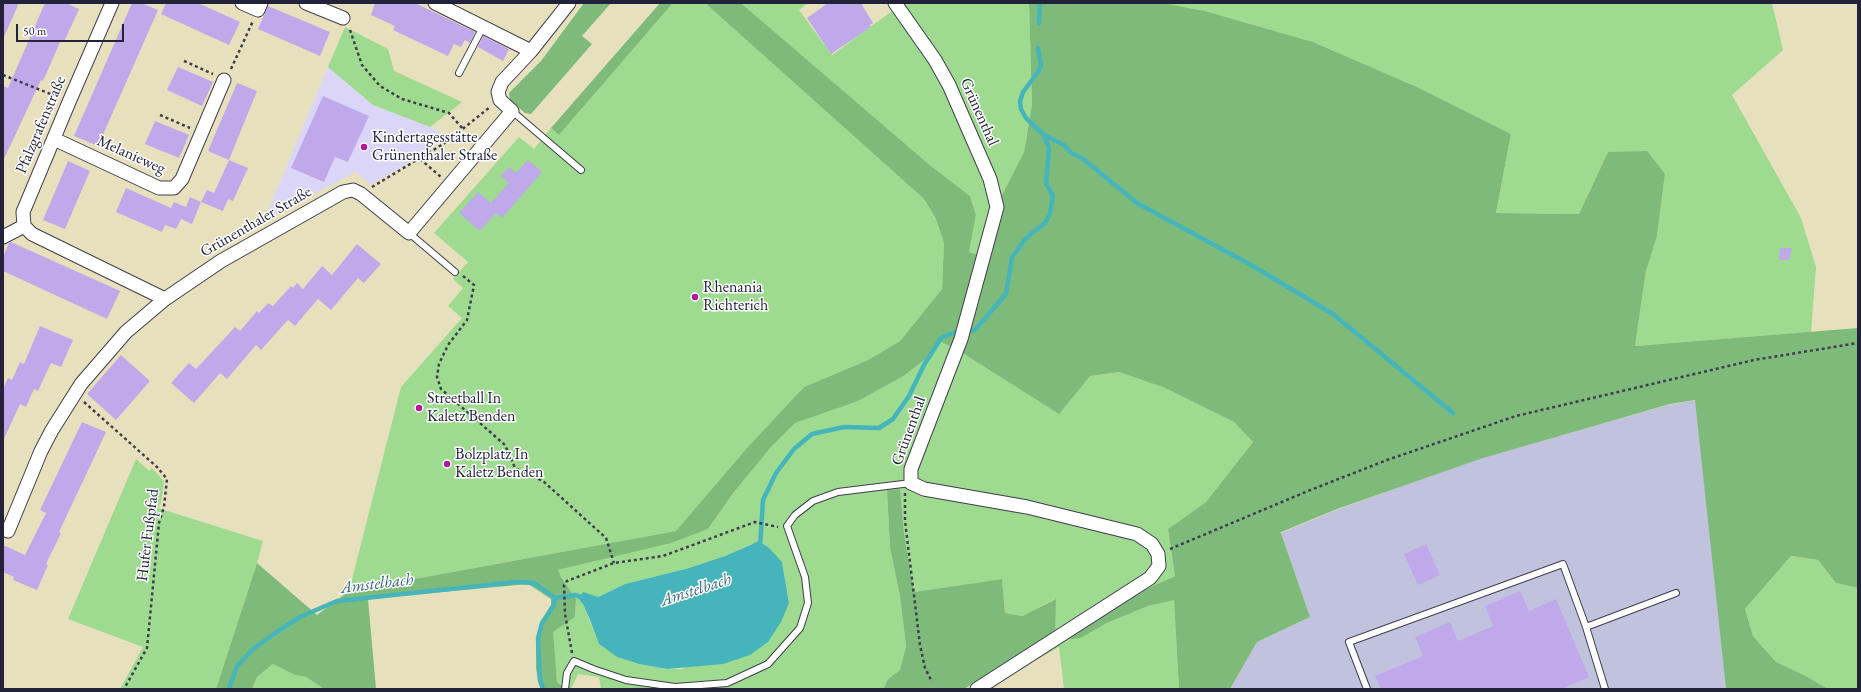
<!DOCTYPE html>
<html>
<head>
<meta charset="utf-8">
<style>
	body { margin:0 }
	#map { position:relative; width:1861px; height:692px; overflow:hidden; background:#e7e0bc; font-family:"EB Garamond",serif }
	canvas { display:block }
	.frame { position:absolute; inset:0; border:4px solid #22223b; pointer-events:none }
	.scale { position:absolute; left:16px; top:24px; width:108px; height:18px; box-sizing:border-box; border:2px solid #22223b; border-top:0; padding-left:5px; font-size:12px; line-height:14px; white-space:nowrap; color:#22223b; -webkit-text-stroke:3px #fff; paint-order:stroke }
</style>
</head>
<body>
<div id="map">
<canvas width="1861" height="692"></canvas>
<div class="frame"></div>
<div class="scale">50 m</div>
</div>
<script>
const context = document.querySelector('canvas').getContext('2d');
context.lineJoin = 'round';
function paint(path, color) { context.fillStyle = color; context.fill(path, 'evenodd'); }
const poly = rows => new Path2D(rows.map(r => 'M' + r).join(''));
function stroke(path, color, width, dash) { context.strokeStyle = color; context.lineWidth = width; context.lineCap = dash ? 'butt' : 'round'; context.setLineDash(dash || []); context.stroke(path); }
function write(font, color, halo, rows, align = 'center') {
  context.font = font + ' "EB Garamond",serif'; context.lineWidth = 3; context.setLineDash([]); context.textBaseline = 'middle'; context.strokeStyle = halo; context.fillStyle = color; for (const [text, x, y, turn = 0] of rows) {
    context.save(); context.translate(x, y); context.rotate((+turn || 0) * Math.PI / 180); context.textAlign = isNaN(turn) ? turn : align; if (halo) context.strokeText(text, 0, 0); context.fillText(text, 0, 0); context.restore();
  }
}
paint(poly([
	[328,67,373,105,430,127,449,136,417,158,370,185,356,172,264,220]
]), '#dbd6f7');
paint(poly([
	[1696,400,1726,689,1230,689,1257,642,1310,617,1281,533,1336,510,1484,457,1668,405]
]), '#c1c2dd');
paint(poly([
	[673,3,705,3,924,199,936,219,944,243,942,289,900,341,868,360,804,387,676,531,349,591,401,387,462,318,448,306,463,288,453,279,468,262,434,233,519,137,534,149,551,128,559,135],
	[741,3,808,3,799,10,832,55,903,3,1029,3,1032,105,1024,152,996,207,985,257,969,252,976,215,970,196,931,166],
	[1163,3,1772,3,1783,50,1732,95,1801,218,1816,267,1811,332,1635,346,1646,271,1657,236,1665,174,1608,152,1579,214,1496,213,1511,134,1417,87,1313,42,1205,11],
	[345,27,388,49,394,71,462,102,430,127,373,105,328,67],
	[939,341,958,350,1090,376,1119,372,1165,388,1234,422,1253,442,1206,502,1168,529,1175,576,1135,594,1081,638,1107,623,1148,606,1174,599,1179,689,1064,689,1059,647,1012,674,1055,599,1022,616,1005,613,1002,579,914,592,904,533,900,489,887,490,890,548,900,596,906,646,900,670,888,679,883,689,601,689,599,677,578,674,571,689,557,682,552,632,575,617,576,599,561,577,558,570,636,551,708,529,734,492,772,446,795,423,856,402,902,377,926,359],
	[758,543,782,562,789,603,682,669,667,669,639,664,617,657,599,644,583,604,625,584,689,568,725,556,751,544],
	[136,459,149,471,152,468,164,481,161,503,158,508,263,541,257,563,216,689,120,689,143,647,68,619],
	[1791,556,1818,560,1836,583,1858,588,1858,689,1828,689,1804,675,1776,662,1753,636,1745,609],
	[273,664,295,675,306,677,324,689,252,689,257,677]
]), '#9edb90');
paint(poly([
	[584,3,611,3,582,36,592,44,531,114,525,113,510,100,509,93,541,61],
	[660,3,673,3,559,135,551,128],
	[705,3,741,3,931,166,970,196,976,215,969,252,985,257,996,207,1024,152,1032,105,1029,3,1163,3,1205,11,1313,42,1417,87,1511,134,1496,213,1579,214,1608,152,1647,151,1665,174,1657,236,1646,271,1635,346,1858,328,1858,588,1836,583,1818,560,1791,556,1745,609,1753,636,1776,662,1804,675,1828,689,1726,689,1695,400,1670,404,1483,458,1337,509,1279,533,1281,533,1310,617,1257,642,1230,689,1179,689,1174,600,1148,606,1107,623,1081,638,1071,639,1067,635,1135,594,1175,576,1168,529,1206,502,1253,442,1234,422,1165,388,1119,372,1090,376,1059,414,958,350,939,341,926,359,902,377,856,402,795,423,772,446,734,492,708,529,671,543,558,570,561,577,576,599,575,617,553,632,557,682,567,689,541,689,538,681,536,668,536,640,540,623,551,605,551,599,528,584,368,599,376,689,324,689,306,677,295,675,273,664,257,677,252,689,216,689,257,563,317,615,349,591,676,531,748,447,804,387,868,360,900,341,942,289,944,243,936,219,924,199],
	[900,489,904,533,914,592,1002,579,1005,613,1022,616,1056,599,1055,633,964,689,883,689,888,679,900,670,906,646,900,596,890,548,887,490]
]), '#7ebb7a');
paint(poly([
	[759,541,769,548,782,562,789,603,781,622,768,642,750,655,723,664,667,669,639,664,617,657,599,644,590,620,583,604,578,598,583,592,598,597,625,584,689,568,725,556]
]), '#45b5bb');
stroke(poly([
	[1039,23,1040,3],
	[1044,135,1064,145,1071,153,1082,158,1137,203,1251,265,1333,314,1453,413],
	[760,547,763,500,776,473,794,449,812,434,844,427,879,428,893,419,909,396,924,365,941,338,953,333,975,330,1006,294,1012,257,1027,237,1045,223,1050,214,1053,196,1046,183,1049,148,1044,135,1026,118,1021,109,1020,101,1023,92,1038,72,1041,65,1038,48],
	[229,689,237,666,253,649,281,629,302,616,337,601,516,582,534,583,555,598,575,595,584,598],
	[543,689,540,680,538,638,542,623,554,605,555,598]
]), '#45b5bb', 4.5);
paint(poly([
	[3,3,19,3,3,39],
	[45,3,66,3,79,9,64,42,61,40,43,81,41,80,3,161,3,86,8,88],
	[132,3,141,3,158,10,98,146,74,136],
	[166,3,198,3,240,22,229,45,161,14],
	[375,3,415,3,475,32,470,43,465,40,461,47,454,44,448,56,393,30,395,26,371,15],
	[828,3,861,3,873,23,870,25,871,27,831,54,807,18],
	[268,6,330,32,320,56,258,29],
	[483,36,509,49,503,61,478,47],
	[178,67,213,82,202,106,167,90],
	[237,83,257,91,229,160,208,151],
	[323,96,369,116,348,162,335,157,324,182,291,168],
	[155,121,189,135,179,158,145,144],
	[229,160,248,168,233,201,228,199,223,211,201,202,207,190,214,193],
	[528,160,542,172,502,218,496,213,480,231,459,213,478,192,491,203,509,183,501,176,509,167,516,173],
	[68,161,90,171,65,229,43,220],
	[126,188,171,208,174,202,186,207,190,197,201,202,192,224,181,219,176,229,165,225,162,232,116,212],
	[11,242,120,291,107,319,3,271,3,257,9,243],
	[357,244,381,264,364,283,358,278,331,310,318,299,295,326,288,320,261,350,256,345,227,379,220,373,194,403,171,383,189,363,196,369,235,327,240,331,257,311,259,313,268,303,273,306,291,286,293,288,297,283,303,289,322,266,332,275],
	[1780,248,1792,248,1789,260,1779,260],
	[40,326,73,340,61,367,51,363,38,391,34,389,26,407,20,404,3,441,3,389,8,378,12,380,20,362,24,364],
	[121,355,150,381,116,420,87,394],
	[82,422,106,432,59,532,61,533,46,564,48,565,37,590,13,580,14,577,3,572,3,545,25,555,46,513,40,510],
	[1426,544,1440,575,1418,585,1404,554],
	[1520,591,1529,611,1556,599,1589,677,1561,689,1381,689,1375,676,1423,656,1415,637,1450,622,1458,641,1493,626,1485,606]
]), '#c0a9eb');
const service = poly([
	[459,73,483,27],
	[512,111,581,170],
	[409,233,455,272],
	[1586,627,1676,593],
	[565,689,567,673,574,661,593,669,626,680,675,687,727,683,768,664,800,628,808,603,805,577,787,526,795,515,813,501,838,492,911,483],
	[1367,689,1349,642,1563,564,1586,627,1605,689]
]);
const minor = poly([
	[112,3,69,102,23,212,24,226,32,234,165,299],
	[242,3,258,10,261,3],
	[306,3,343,18],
	[435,3,531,51],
	[895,3,935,60,949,85,990,179,997,207,961,339,911,469,911,483,924,489,1027,507,1137,534,1152,544,1158,554,1159,566,1150,578,977,689],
	[54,139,159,188,174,188,182,179,224,80],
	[3,237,24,226],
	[3,529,8,531,41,451,52,430,81,384,126,332,165,299,221,261,343,192,353,190,361,194,409,233,512,111,500,100,498,92,502,82,531,51,569,3]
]);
stroke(service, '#403e4e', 8);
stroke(minor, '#403e4e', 15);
stroke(poly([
	[350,30,362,65,380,86,402,99,449,113,463,129],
	[184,61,213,74],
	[231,69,253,21],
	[3,75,58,97],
	[160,115,190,128],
	[420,159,441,177],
	[372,187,445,143,490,107],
	[463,276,474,285,467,320,448,345,439,364,437,377,441,389,505,445,515,468,543,481,606,538,614,563],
	[84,402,157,467,167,479,164,507,159,523,147,648,124,689],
	[905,493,905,521,920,645,925,668,932,682],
	[1170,549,1308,491,1387,460,1516,416,1754,360,1858,343],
	[572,653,565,614,564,585,567,581,614,563,663,556,755,522,778,527]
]), '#403e4e', 2.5, [3, 3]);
stroke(service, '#fff', 6);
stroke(minor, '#fff', 13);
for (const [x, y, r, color] of [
	[364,147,4,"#b5179e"],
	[695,297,4,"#b5179e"],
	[419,408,4,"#b5179e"],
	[447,464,4,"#b5179e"]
]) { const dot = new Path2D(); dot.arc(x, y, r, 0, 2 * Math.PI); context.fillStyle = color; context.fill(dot); stroke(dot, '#fff', 1.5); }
write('16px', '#22223b', '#fff', [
	["Grünenthal",979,112,66],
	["Pfalzgrafenstraße",41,125,-67],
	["Melanieweg",131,155,24],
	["Grünenthaler Straße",256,222,-30],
	["Grünenthal",909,431,-70],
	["Hufer Fußpfad",148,535,-83]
]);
write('16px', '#22223b', '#fff', [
	["Kindertagesstätte",372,138],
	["Grünenthaler Straße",372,156],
	["Rhenania",703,288],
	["Richterich",703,306],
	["Streetball In",427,399],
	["Kaletz Benden",427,417],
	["Bolzplatz In",455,455],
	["Kaletz Benden",455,473]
], 'left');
write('italic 17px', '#326475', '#fff', [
	["Amstelbach",377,584,-7],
	["Amstelbach",696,590,-18]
]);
</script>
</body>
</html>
